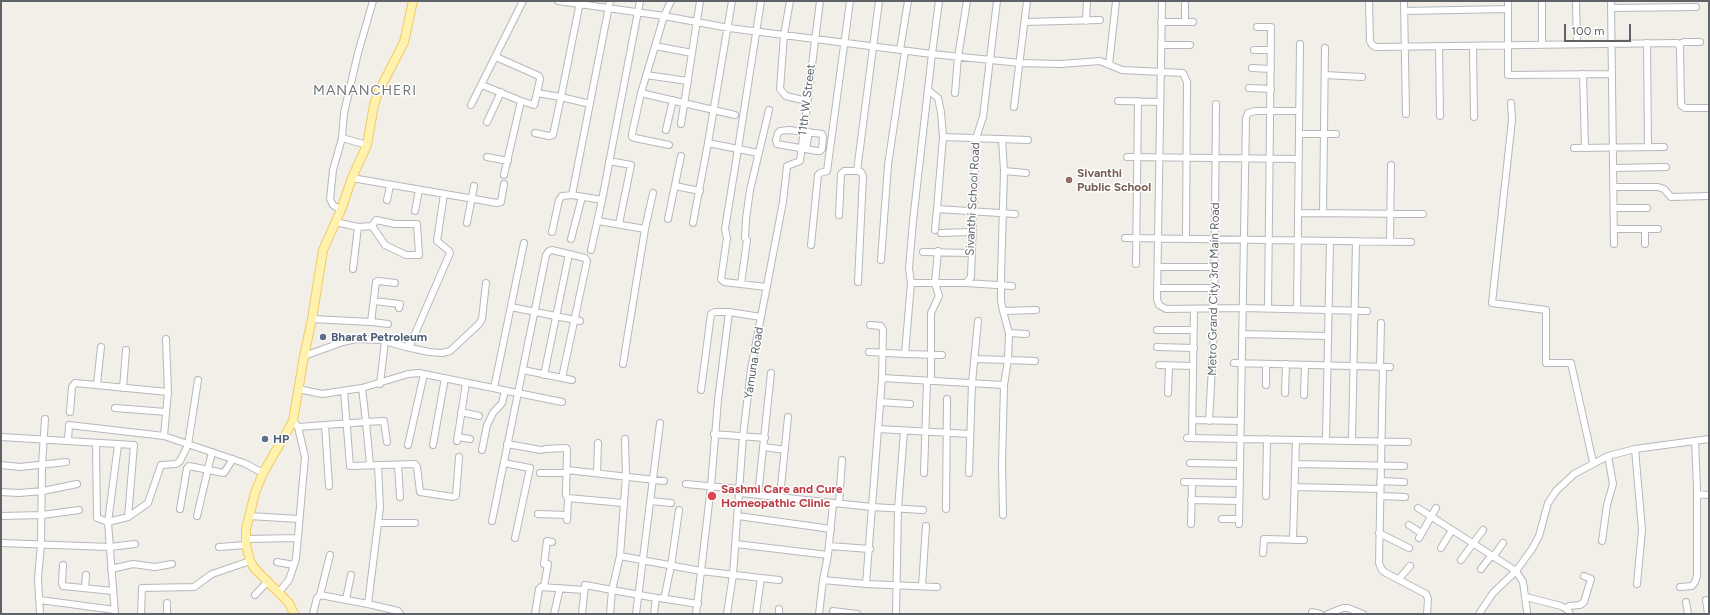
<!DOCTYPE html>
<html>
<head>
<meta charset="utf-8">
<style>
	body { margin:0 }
	#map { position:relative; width:1710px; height:615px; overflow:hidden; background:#f1efe8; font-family:Figtree,sans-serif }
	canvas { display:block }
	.frame { position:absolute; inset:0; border:2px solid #5f6368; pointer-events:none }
	.scale { position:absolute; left:1564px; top:24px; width:67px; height:18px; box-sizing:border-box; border:2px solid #5f6368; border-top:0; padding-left:5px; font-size:12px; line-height:14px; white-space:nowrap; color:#5f6368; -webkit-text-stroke:3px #fff; paint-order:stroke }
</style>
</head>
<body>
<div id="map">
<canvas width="1710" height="615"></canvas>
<div class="frame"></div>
<div class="scale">100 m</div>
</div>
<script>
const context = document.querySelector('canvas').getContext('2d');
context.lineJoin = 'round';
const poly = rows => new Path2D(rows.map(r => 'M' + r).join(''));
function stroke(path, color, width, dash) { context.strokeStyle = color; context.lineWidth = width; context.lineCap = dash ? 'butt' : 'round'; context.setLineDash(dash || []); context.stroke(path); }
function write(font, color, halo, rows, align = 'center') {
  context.font = font + ' Figtree,sans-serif'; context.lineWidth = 3; context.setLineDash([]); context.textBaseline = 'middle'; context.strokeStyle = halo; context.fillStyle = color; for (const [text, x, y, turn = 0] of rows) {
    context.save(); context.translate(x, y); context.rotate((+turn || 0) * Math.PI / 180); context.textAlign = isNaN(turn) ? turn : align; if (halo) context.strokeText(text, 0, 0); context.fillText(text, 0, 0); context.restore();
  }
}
const minor = poly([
	[558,1,664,16,729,28,932,54,1020,63,1061,64,1100,61,1122,70,1183,73,1187,82,1186,239],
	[732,1,708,143,738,149,725,229,727,238,721,279,724,282,766,287],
	[790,1,784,35,780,89,786,96,807,101],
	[1162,1,1157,299,1159,305,1166,309,1243,308,1367,311],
	[1369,1,1370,41,1372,45,1376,47,1677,43,1680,47,1681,105,1685,108,1709,108],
	[1404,1,1406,114],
	[1508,1,1508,75,1612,74],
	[1542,1,1542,45],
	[1576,1,1577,44],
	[1611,1,1614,244],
	[1611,8,1696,7],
	[1404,11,1508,9],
	[1086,21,1087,1],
	[1025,22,1100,20],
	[1161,22,1193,22],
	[1185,22,1185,4],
	[1257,27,1271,27,1268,309],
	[1647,43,1648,147],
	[1679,44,1684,42,1700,42],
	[1161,45,1190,45],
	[655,46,692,53],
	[1473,46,1474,117],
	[1439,47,1440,116],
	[900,50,908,1],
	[1254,50,1271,50],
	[496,57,539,76,540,79,537,93,561,97,580,2],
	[1109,65,1116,1],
	[1252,68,1271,69],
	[1583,74,1585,148],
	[646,75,688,81],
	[1325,75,1362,77],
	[482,85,521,101],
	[1249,88,1271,89],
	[928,90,938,98,941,112,943,137,937,209,1015,214],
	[641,93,735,115],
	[955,93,958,57,967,1],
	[1118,101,1160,102],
	[1511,103,1512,120,1492,303,1546,310,1546,363,1571,363,1593,462],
	[471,105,523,1],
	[1014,107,1027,1],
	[487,122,501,92],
	[681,124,700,1],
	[666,130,673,100],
	[789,130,822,134,823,137,822,149,820,151,817,151,777,144,776,140,778,133,780,131,789,130],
	[535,133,549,136,553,135,561,97,590,104],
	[1299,134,1336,134],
	[943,137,1028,140],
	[342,138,367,145],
	[1002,139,1004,171,1001,277,1001,301,1003,311,1036,310],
	[669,145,635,138,632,137,632,134,641,93,664,16,671,1],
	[1574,148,1664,147],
	[806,149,809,132],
	[758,153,738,149,761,1],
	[487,157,508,161],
	[1127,157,1299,159],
	[609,161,631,165,619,224],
	[1613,168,1666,167],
	[857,171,861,172,863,176,858,282],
	[1004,171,1026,173],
	[504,175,521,101,534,105,537,93],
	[352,178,497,203,501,202,504,184],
	[675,186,700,191],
	[1613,187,1658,187,1664,189,1671,197,1709,196],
	[572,195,610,1],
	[387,200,390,186],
	[1614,208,1647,208],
	[341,210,333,205,330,199,333,170,342,138,344,113,358,53,373,1],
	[415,211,419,190],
	[1298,213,1423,214],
	[1323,213,1325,48],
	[839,215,841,174,844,171,857,171,879,1],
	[668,219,681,156],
	[598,221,645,229,623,364],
	[335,222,358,227,353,269],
	[467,223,474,186],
	[693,223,708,143],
	[358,227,372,226,385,245,406,255,419,255,417,224,395,224,376,220,372,226],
	[645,229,653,193],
	[1614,229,1658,229],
	[1645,229,1645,244],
	[935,230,937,209],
	[552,232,559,200,562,196,572,195,602,200,640,1],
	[941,233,971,232],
	[1125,238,1411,242],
	[571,239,582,197],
	[1390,242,1391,165],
	[811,245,818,175,820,173,827,171,850,1],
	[591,250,602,200],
	[923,252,971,253],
	[881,260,888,165,905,51],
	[1136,264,1138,101],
	[1158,267,1214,267],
	[911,283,966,283,971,277,976,138,983,117,997,1],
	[966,283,1012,286],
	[741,284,747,240,745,238,746,219,750,190,769,110],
	[1157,288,1214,288],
	[374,301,400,304,399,308],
	[511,307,580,321],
	[1297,309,1300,44],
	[312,319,371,322,376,282,378,281,395,283],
	[372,322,388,324],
	[1157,330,1194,330],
	[1009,333,1026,334],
	[1242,334,1328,336],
	[406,347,429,352,442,353,450,351,479,324,482,319,486,283],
	[1157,347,1194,348],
	[869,352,905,354,911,283,909,268,913,221,932,54,939,1],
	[905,354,942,355],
	[304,356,343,342,356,339,381,340,406,347,411,343,450,253,448,250,437,241,444,194],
	[975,359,1008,360,1009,333,1003,311],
	[1234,363,1390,367],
	[1159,365,1193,366],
	[1380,367,1381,323],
	[1383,367,1379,563,1382,570,1386,573,1426,594,1428,599,1427,614],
	[523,370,572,380],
	[544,375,569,254],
	[882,378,1004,385],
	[931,381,931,313,939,296,935,283,938,251],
	[97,384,101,347],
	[380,384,385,341],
	[1266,385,1266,364],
	[123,388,126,350],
	[494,388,524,243],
	[298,389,322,394,362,388,408,374,419,373,562,402],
	[701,390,711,314,715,312,729,312],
	[344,391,350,466,415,464,417,467,420,492,453,497,456,496,459,457],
	[1168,393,1169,366],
	[1285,393,1286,364],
	[1304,395,1305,365],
	[880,402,910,404],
	[115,408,166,412],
	[70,412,72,387,75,383,168,392],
	[461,412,479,416],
	[1192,420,1241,421],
	[1209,421,1214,329,1216,104],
	[325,425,329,486],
	[298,427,366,422,362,388],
	[878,429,970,434],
	[714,434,765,438],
	[164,436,168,392,166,339],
	[1,437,134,445,128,517],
	[458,437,470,439],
	[1187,438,1408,442],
	[1192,438,1194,309],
	[68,440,69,425,164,436,244,463,263,473],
	[1326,440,1330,241],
	[457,441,466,383],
	[1352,441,1356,241],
	[96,443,97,518,108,522,128,517,148,503,161,465,176,464,180,461,188,445,198,380],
	[507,444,541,450],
	[408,445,424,374],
	[433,445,445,378],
	[764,447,785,450],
	[545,449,566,448,567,449,566,495,568,498,623,503],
	[1635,449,1642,530,1637,584],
	[482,450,487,425,493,413,502,403,505,391],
	[504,463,530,468,515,538],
	[1190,463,1240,464],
	[1295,464,1404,466],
	[1,465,20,467,66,462],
	[370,465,366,422,384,421,387,442],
	[398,465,400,497],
	[567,470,664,481],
	[540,473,567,473],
	[597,473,598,443],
	[924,473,927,381],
	[969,473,972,383,978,321],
	[1380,481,1404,482],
	[1184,482,1240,483],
	[686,484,740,489],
	[1295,487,1380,489],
	[1,492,19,493,43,491,77,484],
	[740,493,872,507,923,510],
	[1697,494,1709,495],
	[758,495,771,373],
	[1266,496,1267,439],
	[1380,496,1405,497],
	[780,497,788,417],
	[1191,500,1239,501],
	[650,501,671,503],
	[839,503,842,460],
	[1418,508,1516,571,1523,582,1527,611],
	[180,509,187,468,189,466,224,473,233,459],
	[946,509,947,399],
	[538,514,567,515],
	[1003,515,1002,464,1004,385,1008,360,1035,361],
	[1,516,42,515,79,510],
	[197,516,212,452],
	[249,516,299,519],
	[738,516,831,529],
	[1222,519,1239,519],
	[567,520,568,498],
	[492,521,546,255,549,251,552,250,585,258,587,261,562,378],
	[378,523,415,523],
	[1191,524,1192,482],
	[1239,524,1246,118,1248,113,1255,111,1299,111],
	[1409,525,1421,533],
	[1379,533,1409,548],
	[1419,538,1436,508],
	[246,539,297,538],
	[1293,540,1296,440],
	[1602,541,1607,505,1613,484,1608,456],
	[1,543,110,547,135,544],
	[736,544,828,555],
	[829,546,870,549],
	[219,547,246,545],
	[1441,548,1452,530],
	[1263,553,1264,539,1304,540],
	[620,556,701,571,761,578,756,614],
	[1493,557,1503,543],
	[1461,560,1483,530],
	[277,562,294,565],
	[63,565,62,583,63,586,113,591],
	[111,569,133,564,155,567,172,564],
	[1481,569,1491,556],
	[761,578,779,580],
	[1399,579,1410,566],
	[823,580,866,584,882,378,883,330,881,326,870,325],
	[866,584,937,587],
	[922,586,926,526],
	[544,587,548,564,544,564,547,541,552,542],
	[1680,587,1692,586,1695,582,1697,576,1697,487,1695,441],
	[85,588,86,575],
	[279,592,289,580,296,559,305,457,298,427,293,421],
	[255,595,268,581],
	[320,595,330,555],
	[1526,597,1561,606,1568,610,1570,614],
	[660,598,698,604],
	[346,599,351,575],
	[664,599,671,566,679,510],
	[40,600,115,610],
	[1706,600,1708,614],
	[1686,602,1688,614],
	[368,604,380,507,378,465],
	[1566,609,1569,606,1580,605,1584,602,1591,579,1584,576],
	[833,611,857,614],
	[1312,612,1320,614],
	[40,614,38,579,41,544,42,465,45,419],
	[115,614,108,522,118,445],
	[141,614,142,588,194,587,212,574,250,561],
	[167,614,167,603],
	[313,614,317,598,320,595,368,604,398,611,400,614],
	[535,614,539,589,541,587,584,590],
	[554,614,560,588],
	[582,614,585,585,656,598,654,614],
	[610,614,612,590,620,556,626,476,625,439],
	[636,614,660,423],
	[696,614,711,486,718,400,729,312,761,317],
	[727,614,733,575,743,436,751,369,783,202,787,166,800,161,820,1],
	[779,614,779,609],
	[819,614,823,580,828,555,833,503],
	[896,614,898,509,904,431],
	[1328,614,1343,608,1348,608,1363,614],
	[1479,614,1493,593,1516,571,1532,549,1539,536,1548,503,1556,491,1574,474,1608,456,1635,449,1709,439]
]);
const major = poly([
	[294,614,289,603,255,569,250,561,246,545,246,529,255,493,263,473,293,421,304,356,312,319,323,250,341,210,352,178,367,145,374,105,378,93,404,42,413,1]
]);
stroke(minor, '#b5b8bc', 8);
stroke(major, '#f2c960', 10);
stroke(minor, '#fff', 6);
stroke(major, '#fff2af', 8);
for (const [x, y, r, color] of [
	[1069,180,4,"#8d6e63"],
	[323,337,4,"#5c6f8a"],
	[265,439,4,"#5c6f8a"],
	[712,496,5,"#e0444e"]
]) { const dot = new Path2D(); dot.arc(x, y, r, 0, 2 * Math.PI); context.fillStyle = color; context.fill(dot); stroke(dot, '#fff', 1.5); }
write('12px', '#5f6368', '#fff', [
	["11th W Street",807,100,-83],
	["Sivanthi School Road",973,199,-87],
	["Metro Grand City 3rd Main Road",1214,289,-89],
	["Yamuna Road",754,363,-81]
]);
write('bold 12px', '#785e54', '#fff', [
	["Sivanthi",1077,173],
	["Public School",1077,187]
], 'left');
write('bold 12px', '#4e5e75', '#fff', [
	["Bharat Petroleum",331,337],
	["HP",273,439]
], 'left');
write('bold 12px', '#be3a42', '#fff', [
	["Sashmi Care and Cure",721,489],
	["Homeopathic Clinic",721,503]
], 'left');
context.letterSpacing = '1px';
write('14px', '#70757a', '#fff', [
	["MANANCHERI",365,91]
]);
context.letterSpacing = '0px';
</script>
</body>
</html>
